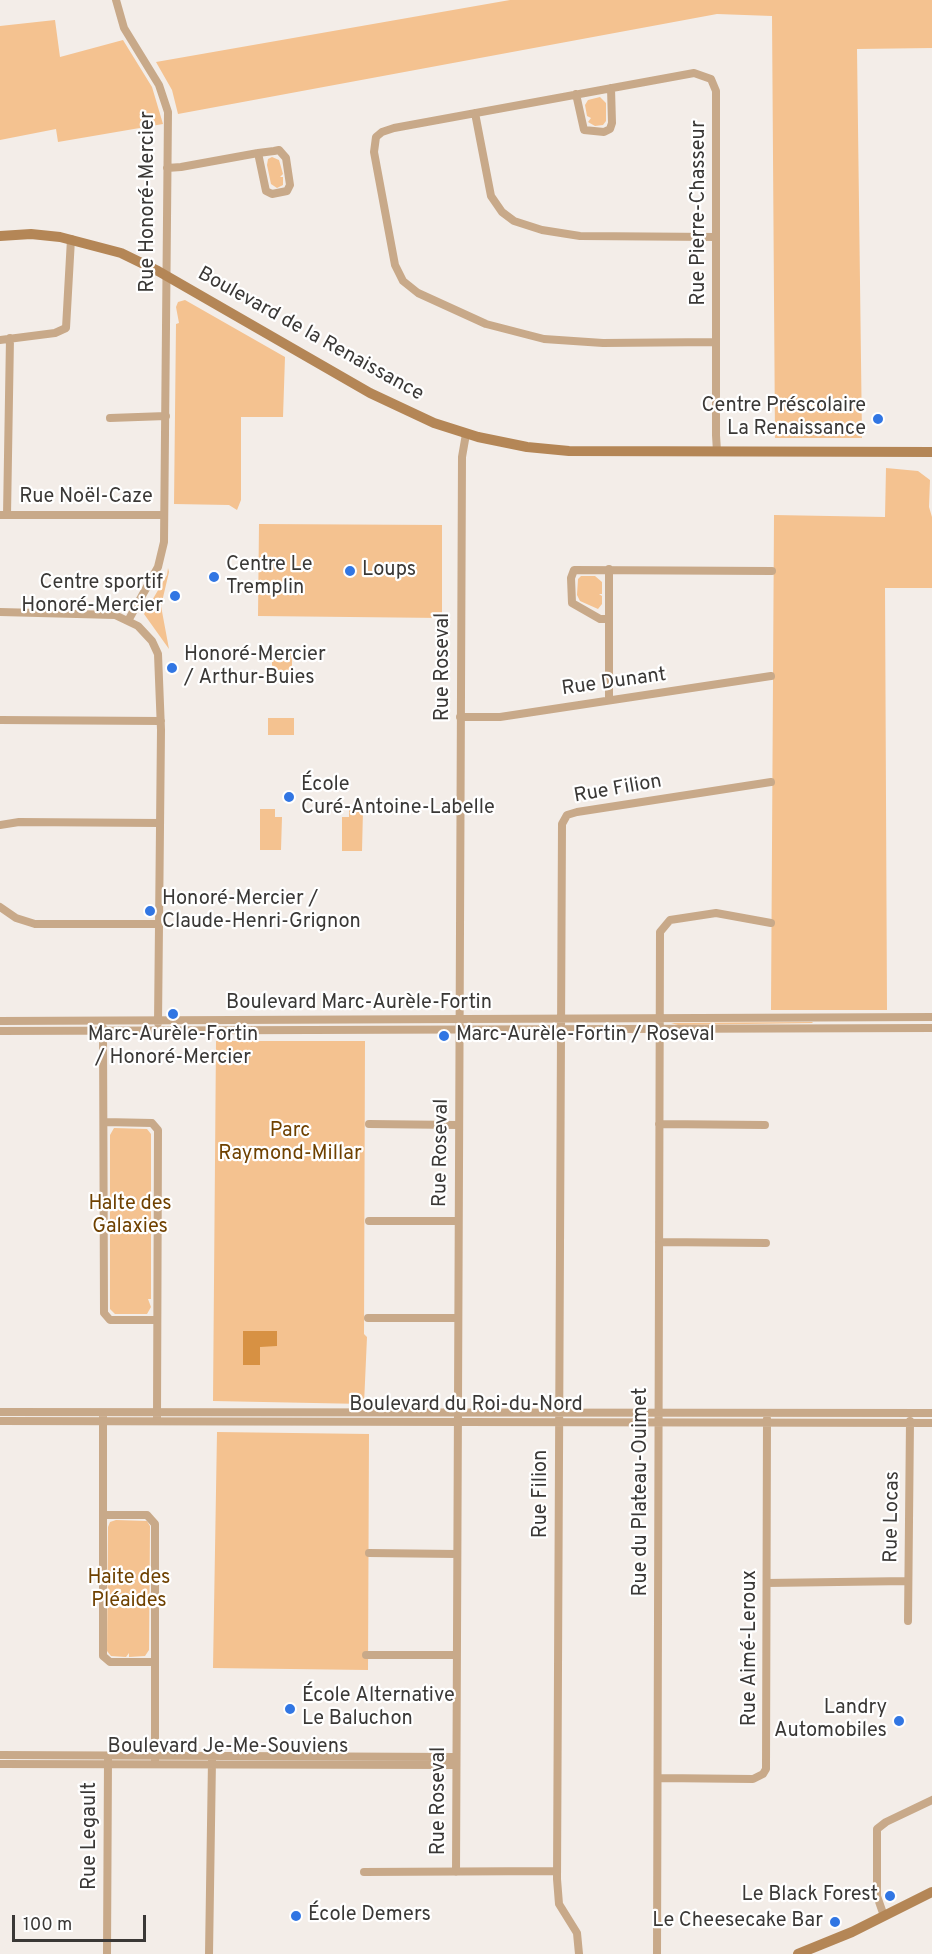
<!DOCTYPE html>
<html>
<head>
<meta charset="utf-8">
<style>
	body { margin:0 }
	#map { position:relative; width:932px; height:1954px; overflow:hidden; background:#f3ede8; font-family:Overpass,sans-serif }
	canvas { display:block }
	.scale { position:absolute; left:12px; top:1915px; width:134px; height:27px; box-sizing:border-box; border:3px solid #3a3836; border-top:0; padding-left:8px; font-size:18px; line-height:21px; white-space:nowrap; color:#3a3836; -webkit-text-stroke:4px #fff; paint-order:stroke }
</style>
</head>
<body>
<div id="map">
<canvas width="932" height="1954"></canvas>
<div class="scale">100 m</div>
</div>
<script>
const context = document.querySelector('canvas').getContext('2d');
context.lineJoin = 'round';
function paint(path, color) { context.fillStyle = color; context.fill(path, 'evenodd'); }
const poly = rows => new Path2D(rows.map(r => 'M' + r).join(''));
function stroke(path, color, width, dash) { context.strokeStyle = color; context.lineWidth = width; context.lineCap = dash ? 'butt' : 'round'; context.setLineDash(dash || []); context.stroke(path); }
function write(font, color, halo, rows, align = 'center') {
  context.font = font + ' Overpass,sans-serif'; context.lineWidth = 4.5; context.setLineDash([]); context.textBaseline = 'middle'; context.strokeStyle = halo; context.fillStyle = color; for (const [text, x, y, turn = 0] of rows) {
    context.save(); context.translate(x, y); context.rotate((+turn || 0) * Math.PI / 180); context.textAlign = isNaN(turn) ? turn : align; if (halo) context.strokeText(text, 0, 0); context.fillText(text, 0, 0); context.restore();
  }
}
paint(poly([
	[510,0,932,0,932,48,857,49,862,438,775,438,772,16,717,14,178,114,172,90,156,62],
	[55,20,60,57,123,40,152,87,163,124,58,142,56,129,0,140,0,26],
	[600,97,606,103,606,121,603,125,595,126,588,122,591,118,587,116,585,105,588,100],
	[272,157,279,160,283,174,280,177,283,177,283,185,277,188,271,184,267,165,268,159],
	[185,300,285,357,283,417,241,417,241,500,237,510,229,505,174,504,176,324,179,323,176,307,178,302],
	[886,468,918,471,930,480,929,507,932,517,932,588,885,588,887,1010,771,1010,774,515,885,517],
	[259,524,442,525,442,618,258,616],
	[168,568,169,572,161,606,169,649,144,614,167,575],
	[595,576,602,582,602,594,599,594,602,596,602,604,598,609,580,601,577,595,578,579,581,576],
	[272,651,292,651,292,672,272,672],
	[268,718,294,718,294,735,268,735],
	[260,809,275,809,275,817,282,817,281,850,260,850],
	[349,810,363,810,362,851,342,851,342,817,349,817],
	[671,1023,812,1022,813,1023,678,1025],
	[216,1041,365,1041,364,1334,367,1337,364,1404,213,1401],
	[114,1128,147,1129,151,1134,151,1299,148,1299,151,1307,147,1314,115,1314,110,1309,110,1135],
	[217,1432,369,1434,368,1670,213,1668],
	[116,1520,147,1521,150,1526,149,1650,145,1656,129,1657,129,1653,126,1657,111,1656,107,1651,108,1527,110,1522]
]), '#f4c290');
paint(poly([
	[243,1331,277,1331,277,1346,260,1347,260,1365,243,1365]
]), '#d79143');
stroke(poly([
	[116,0,124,28,159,85,168,112,164,542,158,567,129,619],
	[576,94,584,130,604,132,610,129,612,123,611,88],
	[475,113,491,196,502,212,514,221,542,230,580,236,716,237],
	[167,168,181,167,258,153,274,151,279,150,286,158,290,185,287,191,272,194,266,191,258,153],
	[0,340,55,333,66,328,71,239],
	[716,342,603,343,544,339,486,324,418,293,403,281,395,265,374,152,376,137,382,132,394,128,694,73,711,79,716,91,716,435,717,452],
	[110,418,166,416],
	[0,515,164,515],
	[7,515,10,338],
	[0,612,115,615,138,626,152,641,158,654,161,730,158,1023],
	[608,619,600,619,572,603,571,578,574,570,772,571],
	[609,700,609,569],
	[460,717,500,717,771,676],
	[0,720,161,721],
	[0,825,19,822,160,823],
	[0,907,16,918,35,924,159,924],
	[0,1021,932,1017],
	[103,1028,104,1313,110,1320,157,1320],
	[0,1031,932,1028],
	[104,1122,152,1123,158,1130,157,1417],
	[369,1124,458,1125],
	[659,1124,765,1125],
	[369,1221,458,1221],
	[659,1242,766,1243],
	[368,1318,457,1318],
	[0,1412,932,1413],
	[103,1416,103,1656,110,1662,155,1662],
	[0,1421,932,1423],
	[103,1515,147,1515,155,1524,155,1760],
	[369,1553,457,1554],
	[767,1583,908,1581],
	[908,1621,910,1421],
	[366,1655,456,1655],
	[0,1755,456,1757],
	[0,1764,456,1765],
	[658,1778,753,1779,763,1774,766,1769,767,1419],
	[364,1872,557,1871],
	[456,1872,462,457,466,434],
	[884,1916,877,1896,877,1829,886,1822,932,1800],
	[107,1954,108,1759],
	[209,1954,212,1760],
	[579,1954,577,1933,559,1904,557,1879,562,824,567,815,577,812,771,782],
	[657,1954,660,932,670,920,716,913,771,923]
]), '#c8a989', 8);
stroke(poly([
	[0,236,31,234,60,237,121,253,158,271,370,393,434,423,478,437,527,447,569,451,932,452],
	[798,1954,852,1932,932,1892]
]), '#b48656', 10);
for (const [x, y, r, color] of [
	[878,419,6,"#3176e3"],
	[350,571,6,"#3176e3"],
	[214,577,6,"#3176e3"],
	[175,596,6,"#3176e3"],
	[172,668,6,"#3176e3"],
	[289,797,6,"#3176e3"],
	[150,911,6,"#3176e3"],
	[173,1014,6,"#3176e3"],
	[444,1036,6,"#3176e3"],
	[290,1709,6,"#3176e3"],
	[899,1721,6,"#3176e3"],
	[890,1896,6,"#3176e3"],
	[296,1916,6,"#3176e3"],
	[835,1922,6,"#3176e3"]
]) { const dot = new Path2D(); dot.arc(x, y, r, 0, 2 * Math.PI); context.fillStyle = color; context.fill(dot); stroke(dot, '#fff', 2); }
write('20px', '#3a3836', '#fff', [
	["Rue Honoré-Mercier",149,202,-90],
	["Rue Pierre-Chasseur",700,213,-90],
	["Boulevard de la Renaissance",310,335,29],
	["Rue Noël-Caze",86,498],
	["Rue Roseval",444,667,-90],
	["Rue Dunant",614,683,-8],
	["Rue Filion",618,790,-10],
	["Boulevard Marc-Aurèle-Fortin",359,1004],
	["Rue Roseval",442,1153,-89],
	["Boulevard du Roi-du-Nord",466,1406],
	["Rue du Plateau-Ouimet",642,1492,-90],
	["Rue Filion",542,1494,-90],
	["Rue Locas",893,1517,-89],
	["Rue Aimé-Leroux",751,1648,-90],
	["Boulevard Je-Me-Souviens",228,1748],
	["Rue Roseval",440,1801,-90],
	["Rue Legault",91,1836,-90]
]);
write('20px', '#3a3836', '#fff', [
	["Centre Préscolaire",866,407,"right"],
	["La Renaissance",866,430,"right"],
	["Centre Le",226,566],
	["Tremplin",226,589],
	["Loups",362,571],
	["Centre sportif",163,584,"right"],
	["Honoré-Mercier",163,607,"right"],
	["Honoré-Mercier",184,656],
	["/ Arthur-Buies",184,679],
	["École",301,786],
	["Curé-Antoine-Labelle",301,809],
	["Honoré-Mercier /",162,900],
	["Claude-Henri-Grignon",162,923],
	["Marc-Aurèle-Fortin",173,1036,"center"],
	["/ Honoré-Mercier",173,1059,"center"],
	["Marc-Aurèle-Fortin / Roseval",456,1036],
	["École Alternative",302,1697],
	["Le Baluchon",302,1720],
	["Landry",887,1709,"right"],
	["Automobiles",887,1732,"right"],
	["Le Black Forest",878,1896,"right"],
	["École Demers",308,1916],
	["Le Cheesecake Bar",823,1922,"right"]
], 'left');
write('20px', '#6f4100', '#fff', [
	["Parc",290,1132],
	["Raymond-Millar",290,1155],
	["Halte des",130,1205],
	["Galaxies",130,1228],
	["Haite des",129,1579],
	["Pléaides",129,1602]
]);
</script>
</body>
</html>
